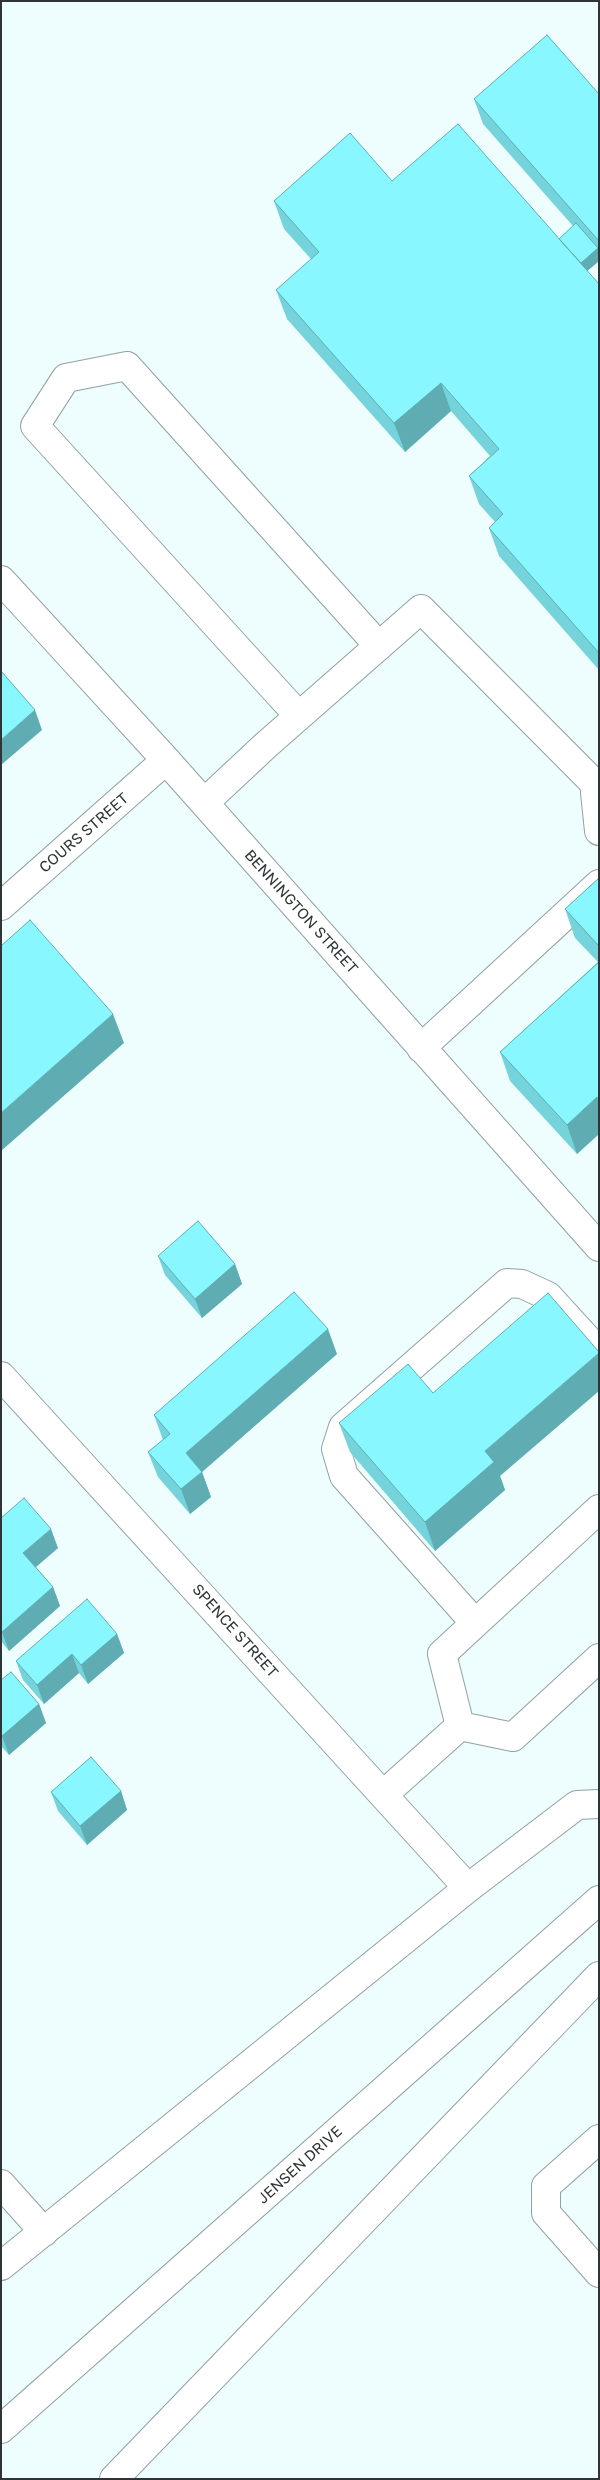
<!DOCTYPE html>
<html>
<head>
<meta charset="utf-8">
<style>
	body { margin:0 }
	#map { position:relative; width:600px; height:2480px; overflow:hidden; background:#eefeff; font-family:"Golos Text",sans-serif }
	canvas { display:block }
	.frame { position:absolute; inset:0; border:2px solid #2f3536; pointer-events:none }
</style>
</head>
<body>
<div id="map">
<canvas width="600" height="2480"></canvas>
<div class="frame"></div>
</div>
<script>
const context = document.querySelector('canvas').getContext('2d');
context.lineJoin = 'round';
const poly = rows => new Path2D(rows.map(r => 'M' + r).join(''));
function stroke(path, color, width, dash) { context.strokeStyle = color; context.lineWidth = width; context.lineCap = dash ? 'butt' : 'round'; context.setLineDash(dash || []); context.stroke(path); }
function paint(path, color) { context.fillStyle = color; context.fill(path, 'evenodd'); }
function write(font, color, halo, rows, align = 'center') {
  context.font = font + ' "Golos Text",sans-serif'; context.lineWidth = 4.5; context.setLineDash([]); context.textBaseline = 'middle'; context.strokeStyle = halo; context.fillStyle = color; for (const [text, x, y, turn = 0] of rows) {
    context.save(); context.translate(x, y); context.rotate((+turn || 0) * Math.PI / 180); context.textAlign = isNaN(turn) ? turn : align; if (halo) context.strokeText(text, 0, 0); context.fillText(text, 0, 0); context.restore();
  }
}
const minor = poly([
	[1,580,166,760,599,1247],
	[299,716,35,426,66,378,127,366,379,646],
	[204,803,266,745,421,609,594,783,599,831],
	[1,906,166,760],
	[421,1048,599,884],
	[1,1376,468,1888],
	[475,1623,344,1476,336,1449,343,1427,507,1283,522,1284,548,1296,599,1352],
	[460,1726,442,1654,599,1509],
	[384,1794,460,1726,513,1737,599,1658],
	[599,2139,546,2186,546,2213,599,2273],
	[1,2184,44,2232],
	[1,2266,468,1888,577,1805,599,1804],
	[114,2479,599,1976]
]);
const major = poly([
	[1,2429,599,1900]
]);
stroke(minor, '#91a0a1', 30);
stroke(major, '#91a0a1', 30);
stroke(minor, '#fff', 28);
stroke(major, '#fff', 28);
paint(poly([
	[599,94,599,261,587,271,599,284,599,670,499,556,489,528,495,522,479,504,469,476,490,456,451,411,405,452,287,319,276,290,311,259,284,229,274,201,392,181,559,239,573,226,483,124,474,99],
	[599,878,599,1134,577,1154,510,1081,500,1052,598,962,575,938,565,909],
	[158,1256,235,1264,242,1284,202,1318,165,1275],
	[337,1354,202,1472,211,1497,190,1514,158,1477,148,1452,163,1440,154,1415],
	[339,1423,500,1476,505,1490,435,1551,350,1452],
	[1,1518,58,1548,36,1567,53,1587,60,1606,9,1651,1,1641],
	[117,1634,124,1653,88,1684,79,1673,44,1704,23,1680,16,1661],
	[1,1680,39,1704,46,1723,9,1755,1,1746],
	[121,1791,127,1810,87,1845,58,1811,51,1792]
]), '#75d4db');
paint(poly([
	[598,248,599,261,579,278,575,268],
	[441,383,451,411,405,452,394,423],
	[35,710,42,730,1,765,1,740],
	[113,1014,124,1043,1,1151,1,1113],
	[597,1097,599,1103,599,1134,577,1154,567,1125],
	[235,1264,242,1284,202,1318,195,1299],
	[328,1329,337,1354,202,1472,211,1497,190,1514,181,1489,186,1453],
	[599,1353,599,1391,500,1476,505,1490,435,1551,425,1522,485,1451],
	[51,1529,58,1548,30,1572,23,1553],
	[53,1587,60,1606,9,1651,2,1632],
	[117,1634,124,1653,88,1684,81,1665],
	[72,1654,79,1673,44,1704,37,1685],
	[39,1704,46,1723,9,1755,2,1736],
	[121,1791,127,1810,87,1845,80,1826]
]), '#5fadb2');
const building = poly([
	[547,35,599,94,599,241,474,99,547,35],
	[458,124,599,284,599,653,489,528,503,514,469,476,499,449,441,383,394,423,276,290,319,252,274,201,350,133,392,181,458,124],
	[576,223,598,248,581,263,559,239,576,223],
	[1,671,35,710,1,740,1,671],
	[599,878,599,946,565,909,599,878],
	[30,920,113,1014,1,1113,1,946,30,920],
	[599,962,599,1100,597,1097,567,1125,500,1052,599,962],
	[198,1221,235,1264,195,1299,158,1256,198,1221],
	[294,1292,328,1329,186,1453,202,1472,181,1489,148,1452,170,1434,154,1415,294,1292],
	[548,1293,599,1352,599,1353,485,1451,494,1462,425,1522,339,1423,408,1364,433,1393,548,1293],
	[24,1498,51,1529,23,1553,53,1587,2,1632,1,1630,1,1518,24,1498],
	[87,1599,117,1634,81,1665,72,1654,37,1685,16,1661,87,1599],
	[11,1672,39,1704,2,1736,1,1735,1,1680,11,1672],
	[91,1757,121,1791,80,1826,51,1792,91,1757]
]);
paint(building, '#88f7ff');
stroke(building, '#5fadb2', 1);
write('15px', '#2f3536', '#fff', [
	["COURS STREET",84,833,-41],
	["BENNINGTON STREET",301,912,48],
	["SPENCE STREET",235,1631,48],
	["JENSEN DRIVE",300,2165,-42]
]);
</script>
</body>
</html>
